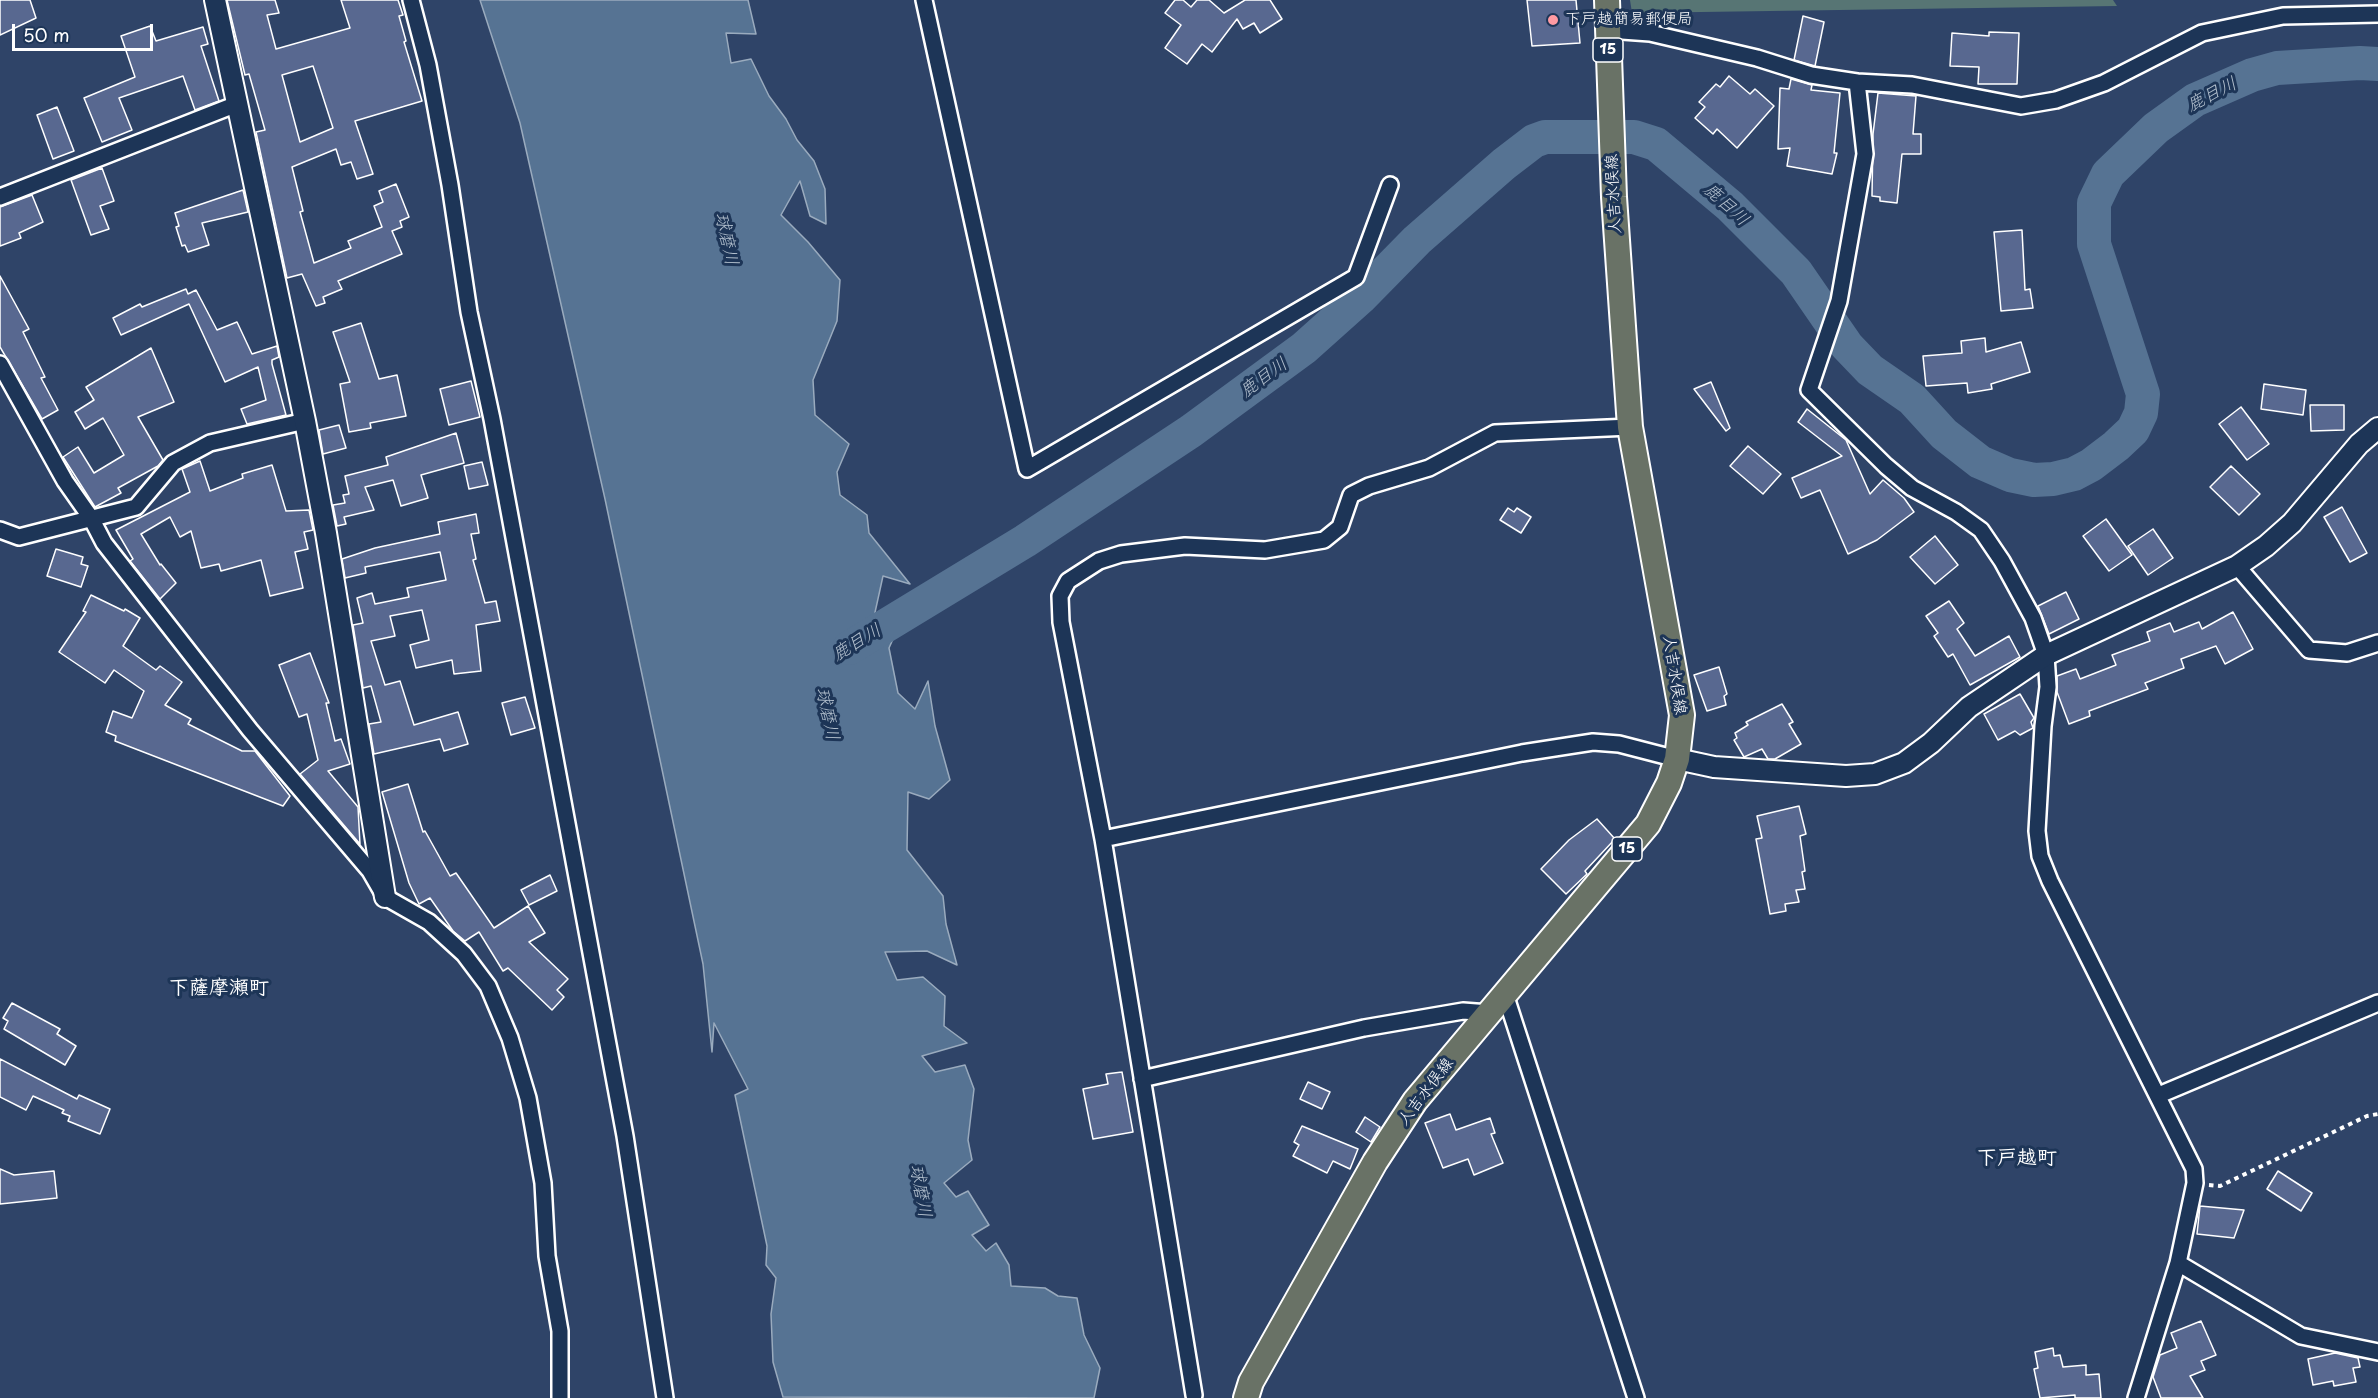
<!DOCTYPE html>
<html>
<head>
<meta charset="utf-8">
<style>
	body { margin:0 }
	#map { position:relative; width:2378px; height:1398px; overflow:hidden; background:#2f4468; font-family:"Playpen Sans",sans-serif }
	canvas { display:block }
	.scale { position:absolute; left:12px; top:24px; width:141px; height:27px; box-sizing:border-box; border:3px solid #fff; border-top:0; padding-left:8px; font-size:18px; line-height:21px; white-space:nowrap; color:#fff; -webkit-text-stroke:4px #1d3557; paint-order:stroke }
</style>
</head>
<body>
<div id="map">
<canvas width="2378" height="1398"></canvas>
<div class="scale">50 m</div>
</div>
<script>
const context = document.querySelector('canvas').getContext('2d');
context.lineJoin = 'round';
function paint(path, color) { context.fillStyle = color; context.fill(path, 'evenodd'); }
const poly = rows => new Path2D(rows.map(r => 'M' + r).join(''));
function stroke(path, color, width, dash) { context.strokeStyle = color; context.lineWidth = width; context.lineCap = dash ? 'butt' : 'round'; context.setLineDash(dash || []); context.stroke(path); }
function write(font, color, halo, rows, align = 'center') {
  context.font = font + ' "Playpen Sans","Klee One",sans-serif'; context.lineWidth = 6; context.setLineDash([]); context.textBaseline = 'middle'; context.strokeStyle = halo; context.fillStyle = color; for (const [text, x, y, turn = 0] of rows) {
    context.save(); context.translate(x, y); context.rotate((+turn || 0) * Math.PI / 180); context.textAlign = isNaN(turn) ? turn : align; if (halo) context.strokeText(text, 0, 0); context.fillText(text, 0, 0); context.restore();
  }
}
paint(poly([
	[1630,0,2113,0,2117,6,1632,13]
]), '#577574');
const water = poly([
	[480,0,748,0,756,34,726,33,731,63,751,59,769,96,786,119,797,140,814,161,825,189,826,224,810,216,800,181,781,215,808,242,840,280,837,321,813,380,815,415,849,444,837,472,840,495,867,515,869,533,910,584,883,576,874,617,897,630,889,648,898,693,915,709,928,681,935,726,950,780,929,799,908,792,907,850,943,896,946,924,957,965,927,951,885,952,897,980,923,977,945,996,944,1026,967,1043,922,1056,935,1072,965,1065,974,1089,968,1140,972,1160,944,1183,956,1197,968,1191,989,1225,972,1235,986,1251,996,1243,1009,1265,1011,1286,1045,1288,1058,1296,1077,1298,1084,1335,1100,1368,1094,1398,783,1397,773,1362,771,1314,776,1278,766,1265,767,1246,735,1095,748,1089,714,1023,712,1052,703,964,605,499,520,123,480,0]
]);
paint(water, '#567393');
stroke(water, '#9aabbe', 1.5);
stroke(poly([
	[849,648,1025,541,1191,431,1304,348,1361,297,1417,240,1504,164,1534,141,1545,137,1634,137,1656,144,1730,206,1796,272,1847,346,1870,370,1912,399,1944,434,1980,462,2010,475,2034,480,2053,479,2074,474,2091,465,2116,446,2133,430,2141,413,2143,394,2094,244,2094,203,2108,174,2156,128,2195,100,2252,75,2277,68,2360,63,2378,64]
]), '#567393', 34);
const building = poly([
	[0,0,30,0,36,18,0,35,0,0],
	[227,0,275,0,279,13,267,15,276,49,350,28,341,0,398,0,403,15,399,16,406,41,404,42,422,101,355,121,373,174,357,179,351,162,341,165,336,149,292,167,303,211,300,212,314,263,351,248,348,241,382,227,374,206,383,202,379,191,396,184,409,217,400,221,402,227,392,231,402,254,338,281,342,289,323,297,325,303,316,306,302,274,287,278,256,132,265,130,249,74,245,75,227,0],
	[313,66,333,128,300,142,282,75,313,66],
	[1175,0,1183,0,1191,7,1197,0,1209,0,1224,13,1245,0,1270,0,1282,19,1260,33,1254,23,1243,29,1237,19,1212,52,1202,44,1187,64,1165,48,1181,25,1165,13,1175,0],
	[1527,0,1576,0,1580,43,1532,46,1527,0],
	[1803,16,1824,22,1815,66,1794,60,1803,16],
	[150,26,156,41,203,27,208,44,201,46,219,101,195,110,183,76,119,98,132,130,102,142,84,98,135,77,121,36,150,26],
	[1989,32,2019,33,2017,84,1978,84,1979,67,1950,66,1952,33,1989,36,1989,32],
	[1729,76,1750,94,1755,89,1774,106,1737,148,1717,129,1713,134,1695,118,1705,107,1699,102,1716,84,1720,87,1729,76],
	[1791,79,1812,85,1811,90,1840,93,1834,153,1837,153,1832,174,1787,166,1790,148,1778,149,1780,88,1789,89,1791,79],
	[1878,93,1916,96,1913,134,1921,134,1921,154,1902,154,1897,203,1880,201,1880,197,1872,196,1873,134,1878,93],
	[57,107,74,151,53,159,37,115,57,107],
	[102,168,114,201,100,206,109,229,91,235,71,180,102,168],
	[243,190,248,212,202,223,209,245,188,252,185,245,182,246,176,227,179,226,175,213,243,190],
	[32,195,43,222,19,233,21,238,0,246,0,207,32,195],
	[2022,230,2025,290,2030,289,2033,308,2001,311,1994,232,2022,230],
	[0,276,29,329,23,332,45,377,41,378,58,410,42,419,0,347,0,276],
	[186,289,188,294,196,290,217,330,237,322,252,354,277,346,279,357,272,360,272,364,286,415,247,424,241,409,266,400,258,367,225,382,189,304,121,335,113,318,140,304,142,307,186,289],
	[361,323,379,379,397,375,406,416,370,423,371,428,349,432,340,384,350,382,333,332,361,323],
	[1985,338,1986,352,2021,342,2030,372,1991,384,1992,389,1968,393,1967,383,1926,386,1923,356,1962,353,1961,341,1985,338],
	[151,348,174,402,138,417,163,460,158,466,118,488,121,493,95,507,63,457,78,447,94,473,124,455,103,418,85,429,75,412,94,400,86,387,151,348],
	[471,381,480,417,449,425,440,389,471,381],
	[1711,382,1730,428,1726,431,1694,389,1711,382],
	[2264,384,2306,390,2303,415,2261,409,2264,384],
	[2310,405,2344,405,2344,430,2311,431,2310,405],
	[2241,407,2269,444,2247,460,2219,424,2241,407],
	[1807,409,1846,440,1870,494,1883,480,1904,498,1914,512,1877,540,1848,554,1820,490,1801,498,1792,478,1842,456,1798,422,1807,409],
	[339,425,346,448,323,454,319,430,339,425],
	[456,433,464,463,421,475,428,498,401,506,393,480,365,487,374,510,344,517,346,524,337,526,333,505,345,503,343,495,349,494,345,476,388,465,386,457,456,433],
	[1748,446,1781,474,1763,494,1730,466,1748,446],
	[200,461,210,491,243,478,242,474,272,465,286,511,309,510,313,530,304,532,308,549,295,552,303,588,270,596,261,560,221,571,219,564,201,568,191,531,180,537,170,517,141,534,160,565,161,564,176,583,160,599,130,561,133,559,116,530,190,492,182,469,200,461],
	[482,462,488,485,469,489,464,466,482,462],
	[2231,466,2260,494,2239,515,2210,487,2231,466],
	[2342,507,2367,553,2350,562,2324,517,2342,507],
	[1508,508,1514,512,1517,508,1531,517,1521,533,1500,520,1508,508],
	[476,514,479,533,471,534,476,559,473,560,485,603,496,601,500,621,476,625,481,671,454,674,452,660,416,668,410,645,429,640,422,610,390,616,395,636,371,641,385,685,400,681,414,725,458,712,468,744,444,751,440,739,374,754,369,724,381,722,371,686,363,688,353,625,363,623,357,598,372,593,375,604,409,597,407,588,446,580,440,552,365,567,366,573,345,578,342,559,375,548,440,534,438,522,476,514],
	[2106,519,2132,555,2109,571,2083,536,2106,519],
	[2153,529,2173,558,2148,575,2128,546,2153,529],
	[1935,536,1958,565,1935,584,1910,557,1935,536],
	[56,549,83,557,81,564,88,566,81,587,47,576,56,549],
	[2066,592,2079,619,2049,634,2038,606,2066,592],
	[91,595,124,611,125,609,140,618,123,646,156,670,160,666,182,682,165,705,191,719,188,724,242,751,255,751,290,796,283,806,115,741,116,736,106,732,113,711,132,718,144,691,114,670,105,683,59,652,86,612,83,611,91,595],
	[1949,601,1964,623,1957,629,1975,656,2009,636,2020,657,1970,685,1953,654,1948,657,1934,636,1938,633,1926,616,1949,601],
	[2233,612,2253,649,2225,664,2216,646,2181,659,2184,668,2145,683,2148,689,2089,711,2090,716,2069,724,2057,692,2057,676,2076,669,2080,679,2116,665,2112,655,2150,641,2147,632,2170,623,2174,632,2199,622,2202,629,2233,612],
	[310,653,329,703,326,703,335,741,341,739,350,764,328,771,358,807,360,844,300,774,318,760,307,714,299,717,279,665,310,653],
	[1719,667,1727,694,1724,696,1726,705,1707,711,1694,675,1719,667],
	[2020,694,2034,718,2031,722,2033,728,2020,735,2015,731,1998,740,1984,714,2020,694],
	[525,697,535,728,511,735,502,703,525,697],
	[1782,704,1793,722,1789,724,1801,744,1775,759,1768,759,1762,749,1744,757,1734,740,1737,738,1735,733,1748,725,1746,722,1782,704],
	[408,784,423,832,425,831,450,876,456,873,494,928,528,906,545,933,529,942,568,979,557,990,564,997,552,1010,508,968,503,971,479,932,465,941,453,931,430,898,419,904,409,883,382,792,408,784],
	[1799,806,1806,834,1800,836,1805,871,1802,872,1805,889,1796,890,1799,902,1785,904,1786,911,1770,914,1756,839,1762,838,1757,816,1799,806],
	[1597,819,1615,839,1585,871,1587,874,1566,894,1541,869,1569,840,1597,819],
	[550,875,557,891,529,905,521,890,550,875],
	[12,1003,60,1029,57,1034,76,1046,65,1065,4,1029,8,1021,3,1018,12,1003],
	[0,1059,77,1099,79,1095,110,1109,100,1134,68,1121,70,1116,62,1113,64,1110,33,1096,26,1110,0,1097,0,1059],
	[1122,1072,1133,1132,1093,1139,1083,1089,1108,1084,1106,1074,1122,1072],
	[1308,1082,1330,1092,1322,1109,1300,1099,1308,1082],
	[1450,1114,1456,1130,1490,1118,1495,1133,1491,1134,1503,1163,1474,1175,1468,1159,1443,1168,1425,1123,1450,1114],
	[1365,1117,1380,1127,1371,1142,1356,1132,1365,1117],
	[1302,1126,1358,1149,1350,1169,1333,1161,1327,1173,1293,1156,1299,1145,1294,1142,1302,1126],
	[0,1169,14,1175,54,1171,57,1198,0,1204,0,1169],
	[2278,1171,2312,1193,2301,1211,2267,1189,2278,1171],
	[2200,1206,2244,1210,2234,1238,2197,1234,2200,1206],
	[2201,1321,2216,1355,2201,1361,2205,1370,2190,1376,2203,1398,2161,1398,2153,1377,2160,1355,2177,1348,2171,1333,2201,1321],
	[2053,1348,2054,1356,2060,1355,2063,1367,2086,1365,2086,1375,2099,1374,2101,1398,2075,1398,2075,1395,2040,1398,2034,1369,2038,1368,2035,1352,2053,1348],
	[2335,1353,2358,1358,2360,1367,2353,1368,2356,1382,2334,1386,2333,1381,2313,1385,2308,1359,2335,1353]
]);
paint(building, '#586890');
stroke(building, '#fff', 1.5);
const minor = poly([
	[411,0,428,65,450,185,469,312,492,419,625,1136,665,1398],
	[924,0,1027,469,1356,277,1390,185],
	[1608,30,1650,33,1757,58,1811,75,1857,82,1865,154,1839,301,1809,390,1886,466,1912,488,1956,512,1981,530,2002,561,2033,618,2046,655,2048,687,2043,726,2037,831,2040,856,2050,881,2194,1169,2195,1183,2178,1263,2136,1398],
	[1857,82,1912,85,2021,106,2056,100,2104,83,2202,33,2283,16,2378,14],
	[0,197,237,104],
	[0,364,65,481,91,518,104,543,250,730,370,871,385,897,429,922,464,954,488,986,510,1038,528,1098,543,1183,547,1256,560,1331,560,1398],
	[0,530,19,537,136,507,173,463,210,443,305,421],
	[2237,566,2309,650,2347,653,2378,643],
	[1103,839,1522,753,1593,742,1619,744,1677,759],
	[1505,994,1636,1398],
	[1142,1079,1364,1028,1463,1011,1489,1013],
	[2159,1095,2378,1003],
	[2178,1263,2301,1336,2378,1352],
	[1194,1395,1103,839,1061,622,1060,596,1068,581,1099,561,1121,554,1185,546,1265,550,1324,540,1340,527,1351,495,1369,486,1429,468,1495,433,1630,427]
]);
const tertiary = poly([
	[215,0,305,421,326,533,385,897],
	[1677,759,1714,767,1846,776,1875,774,1904,763,1931,743,1969,707,2046,655,2237,566,2266,546,2292,523,2359,444,2378,428]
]);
const primary = poly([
	[1246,1398,1251,1382,1375,1162,1415,1101,1648,824,1669,783,1677,759,1682,715,1630,427,1614,197,1607,0]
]);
stroke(minor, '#fff', 20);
stroke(tertiary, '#fff', 24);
stroke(primary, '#fff', 28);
stroke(poly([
	[2209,1185,2220,1186,2367,1116,2378,1114]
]), '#fff', 4, [4.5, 4.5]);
stroke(minor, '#1d3557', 15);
stroke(tertiary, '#1d3557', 20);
stroke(primary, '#697266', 24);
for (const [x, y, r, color] of [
	[1553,20,6,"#ff9aa2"]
]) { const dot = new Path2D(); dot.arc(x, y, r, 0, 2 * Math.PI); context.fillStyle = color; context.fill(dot); stroke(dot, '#1d3557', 2); }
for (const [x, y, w] of [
	[1608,50,30],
	[1627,849,30]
]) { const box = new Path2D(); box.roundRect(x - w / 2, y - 12, w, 24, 4.5); context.fillStyle = '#1d3557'; context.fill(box); stroke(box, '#fff', 1.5); }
write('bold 15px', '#fff', null, [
	["15",1608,50],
	["15",1627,849]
]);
write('16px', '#fff', '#1d3557', [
	["下戸越簡易郵便局",1565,20]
], 'left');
write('16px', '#fff', '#1d3557', [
	["人吉水俣線",1614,194,-93],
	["人吉水俣線",1674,675,81],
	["人吉水俣線",1426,1092,-53]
]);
write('italic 18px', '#b3c0ce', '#1d3557', [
	["鹿目川",2212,95,-27],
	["鹿目川",1726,205,42],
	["球磨川",726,239,78],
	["鹿目川",1264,378,-36],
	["鹿目川",857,643,-31],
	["球磨川",827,714,78],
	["球磨川",920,1191,80]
]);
write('bold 20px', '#fff', '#1d3557', [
	["下薩摩瀬町",219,988],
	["下戸越町",2017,1158]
]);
</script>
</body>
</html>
